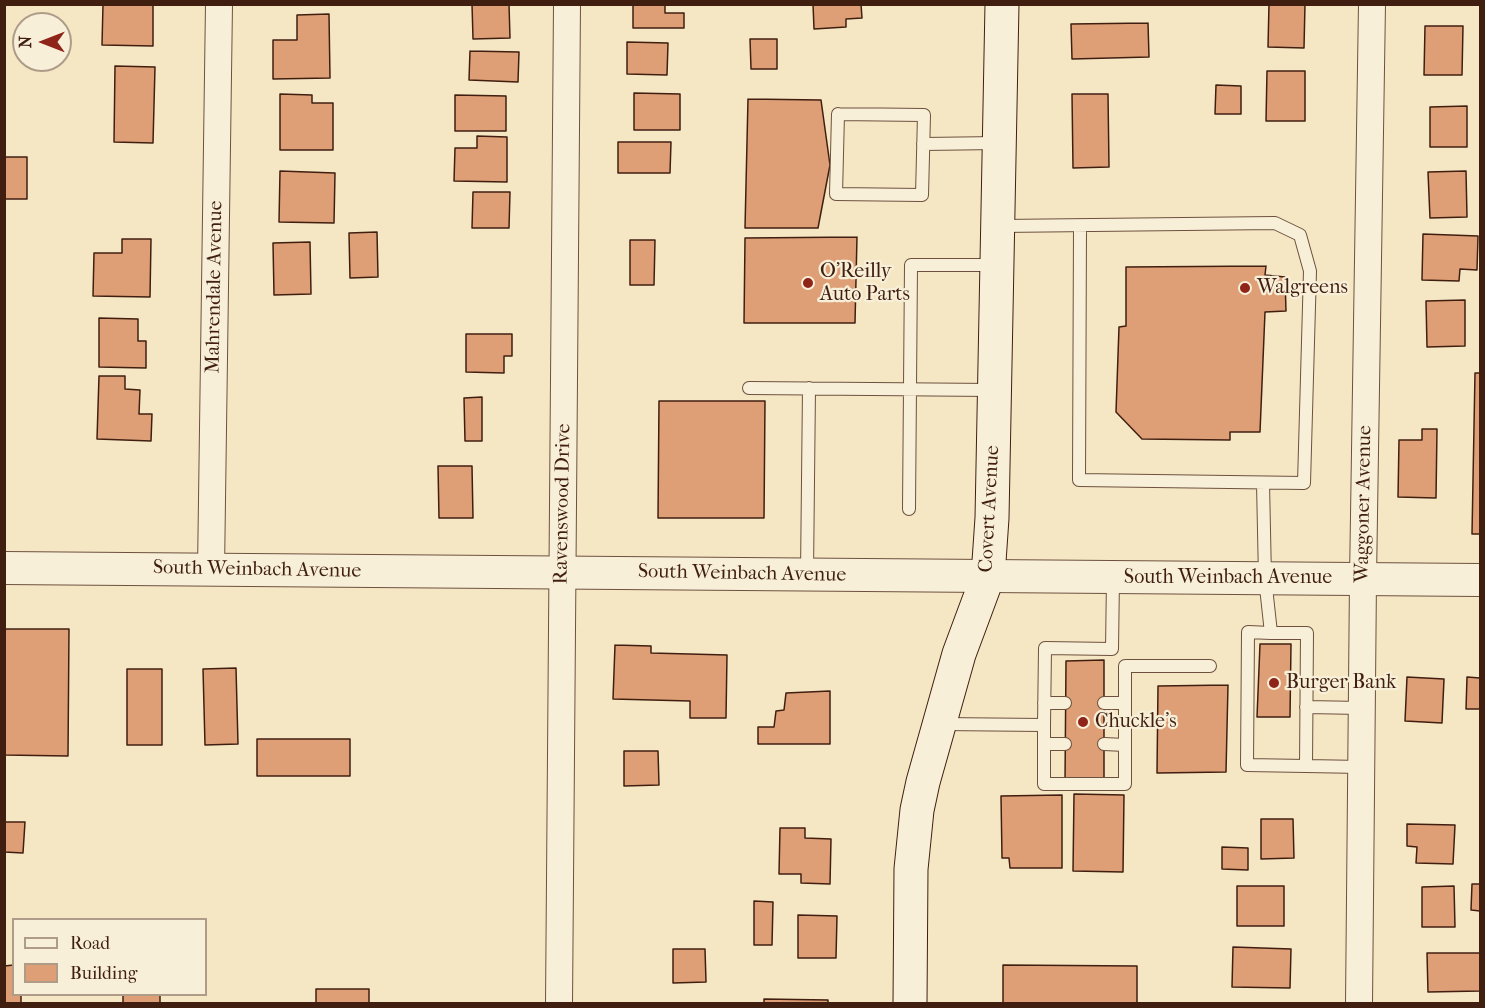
<!DOCTYPE html>
<html>
<head>
<meta charset="utf-8">
<style>
	body { margin:0 }
	#map { position:relative; width:1485px; height:1008px; overflow:hidden; background:#f5e7c4; font-family:"IM FELL French Canon",serif }
	canvas { display:block }
	.frame { position:absolute; inset:0; border:6px solid #401f11; pointer-events:none }
	.legend { position:absolute; left:12px; top:918px; width:195px; height:78px; box-sizing:border-box; background:#f8efd9; border:2px solid #ae9c89; margin:0; padding:8px 10px; list-style:none; font-size:18px; color:#401f11 }
	.legend li { display:flex; align-items:center; gap:12px; height:30px }
	.legend b { width:30px; border:2px solid #ae9c89 }
	.north { position:absolute; left:12px; top:12px; width:60px; height:60px; box-sizing:border-box; background:#f8efd9; border:2px solid #ae9c89; border-radius:50%; rotate:270deg; font-size:16px; font-weight:700; line-height:24px; text-align:center; color:#401f11 }
	.north::after { content:''; display:block; margin:auto; width:21px; height:27px; background:#8f2418; clip-path:polygon(50% 0,100% 100%,50% 72%,0 100%) }
</style>
</head>
<body>
<div id="map">
<canvas width="1485" height="1008"></canvas>
<div class="frame"></div>
<ul class="legend">
<li><b style="height:8px;background:#f8efd9"></b>Road</li>
<li><b style="height:16px;background:#de9f77"></b>Building</li>
</ul>
<div class="north">N</div>
</div>
<script>
const context = document.querySelector('canvas').getContext('2d');
context.lineJoin = 'round';
function paint(path, color) { context.fillStyle = color; context.fill(path, 'evenodd'); }
const poly = rows => new Path2D(rows.map(r => 'M' + r).join(''));
function stroke(path, color, width, dash) { context.strokeStyle = color; context.lineWidth = width; context.lineCap = dash ? 'butt' : 'round'; context.setLineDash(dash || []); context.stroke(path); }
function write(font, color, halo, rows, align = 'center') {
  context.font = font + ' "IM FELL French Canon",serif'; context.lineWidth = 4.5; context.setLineDash([]); context.textBaseline = 'middle'; context.strokeStyle = halo; context.fillStyle = color; for (const [text, x, y, turn = 0] of rows) {
    context.save(); context.translate(x, y); context.rotate((+turn || 0) * Math.PI / 180); context.textAlign = isNaN(turn) ? turn : align; if (halo) context.strokeText(text, 0, 0); context.fillText(text, 0, 0); context.restore();
  }
}
const building = poly([
	[103,4,153,4,153,46,102,45,103,4],
	[472,4,509,4,510,38,473,39,472,4],
	[633,4,665,4,665,13,684,13,684,28,633,28,633,4],
	[813,4,861,4,862,18,846,19,846,27,814,29,813,4],
	[1269,4,1305,4,1304,48,1268,47,1269,4],
	[329,14,330,78,273,79,273,40,297,40,297,15,329,14],
	[1148,23,1149,57,1072,59,1071,24,1148,23],
	[1425,26,1463,26,1462,75,1424,75,1425,26],
	[750,39,777,39,777,69,751,69,750,39],
	[627,42,668,43,667,75,627,74,627,42],
	[470,51,519,52,518,82,469,80,470,51],
	[115,66,155,67,153,143,114,142,115,66],
	[1267,71,1305,71,1305,121,1266,121,1267,71],
	[1216,85,1241,86,1241,114,1215,114,1216,85],
	[634,93,680,94,680,130,634,130,634,93],
	[280,94,312,95,312,103,333,103,333,150,280,150,280,94],
	[1072,94,1108,94,1109,167,1073,168,1072,94],
	[455,95,506,96,506,131,455,131,455,95],
	[748,99,821,100,830,165,818,228,745,228,748,99],
	[1467,106,1467,147,1430,147,1430,107,1467,106],
	[477,136,507,137,507,182,454,181,455,148,477,148,477,136],
	[618,142,671,142,670,173,618,173,618,142],
	[4,157,27,157,27,199,4,199,4,157],
	[280,171,335,173,334,223,279,222,280,171],
	[1466,171,1467,217,1430,218,1428,172,1466,171],
	[473,192,510,192,509,228,472,228,473,192],
	[377,232,378,277,350,278,349,233,377,232],
	[1423,234,1478,236,1477,270,1460,269,1459,281,1422,280,1423,234],
	[857,237,855,323,744,323,745,238,857,237],
	[122,239,151,239,150,297,93,296,94,253,122,253,122,239],
	[630,240,655,240,654,285,630,285,630,240],
	[310,242,311,294,274,295,273,243,310,242],
	[1266,266,1265,275,1285,277,1286,311,1265,312,1260,432,1230,432,1230,440,1142,439,1116,412,1119,327,1126,326,1126,267,1266,266],
	[1465,300,1465,346,1427,347,1426,301,1465,300],
	[99,318,138,319,138,341,146,341,146,368,99,367,99,318],
	[466,334,512,334,512,356,504,356,504,373,466,372,466,334],
	[1475,373,1480,373,1480,534,1472,534,1475,373],
	[99,376,125,376,125,389,140,390,139,414,152,414,151,441,97,439,99,376],
	[482,397,482,441,465,441,464,398,482,397],
	[659,401,765,401,764,518,658,518,659,401],
	[1422,429,1437,429,1436,498,1398,497,1399,440,1422,440,1422,429],
	[438,466,472,466,473,518,439,518,438,466],
	[4,629,69,629,68,756,4,755,4,629],
	[1260,644,1291,644,1290,717,1257,717,1260,644],
	[615,645,651,646,651,653,727,655,726,718,690,718,690,701,613,699,615,645],
	[1104,660,1104,781,1065,782,1066,661,1104,660],
	[236,668,238,744,205,745,203,669,236,668],
	[127,669,162,669,162,745,127,745,127,669],
	[1407,677,1444,679,1442,723,1405,721,1407,677],
	[1467,677,1480,678,1480,709,1466,709,1467,677],
	[1228,685,1226,772,1157,773,1158,686,1228,685],
	[830,691,830,744,758,744,758,727,774,727,776,711,784,710,786,693,830,691],
	[257,739,350,739,350,776,257,776,257,739],
	[624,751,658,751,659,785,624,786,624,751],
	[1074,794,1124,795,1123,872,1073,871,1074,794],
	[1062,795,1062,868,1010,868,1009,858,1002,858,1001,796,1062,795],
	[1261,819,1293,819,1294,858,1261,859,1261,819],
	[4,822,25,822,23,853,4,852,4,822],
	[1407,824,1455,825,1453,864,1416,863,1417,847,1407,846,1407,824],
	[780,828,805,828,805,838,831,839,830,884,801,883,801,874,779,874,780,828],
	[1222,847,1248,848,1248,870,1222,869,1222,847],
	[1472,884,1480,884,1480,911,1471,910,1472,884],
	[1237,886,1284,886,1284,926,1237,926,1237,886],
	[1454,886,1455,927,1422,927,1422,887,1454,886],
	[754,901,773,902,772,945,754,945,754,901],
	[798,915,837,916,836,958,798,958,798,915],
	[1233,947,1291,949,1290,988,1232,987,1233,947],
	[673,949,705,949,706,982,673,983,673,949],
	[1427,953,1480,953,1480,991,1428,992,1427,953],
	[14,965,14,994,21,994,21,1004,4,1004,4,966,14,965],
	[1003,965,1137,966,1137,1004,1003,1004,1003,965],
	[316,989,369,989,369,1004,316,1004,316,989],
	[123,994,160,994,160,1004,123,1004,123,994],
	[764,999,828,1000,828,1004,764,1004,764,999]
]);
paint(building, '#de9f77');
stroke(building, '#401f11', 1.5);
const service = poly([
	[838,114,924,115,922,195,836,194,838,114],
	[923,144,998,143],
	[1000,226,1275,223,1300,235,1310,271,1304,483,1079,480,1080,226],
	[749,388,993,390],
	[1263,483,1265,578,1271,633,1248,632,1247,765,1306,766,1307,633,1271,633],
	[909,509,911,265,995,265],
	[807,573,809,388],
	[1044,703,1065,703],
	[1104,703,1125,703],
	[1306,707,1362,708],
	[941,724,1044,725,1045,648,1112,649,1113,578],
	[1044,725,1044,784,1125,784,1125,666,1210,666],
	[1044,744,1065,744],
	[1104,744,1125,745],
	[1306,766,1362,767]
]);
const minor = poly([
	[211,570,219,4],
	[559,1004,567,4],
	[1359,1004,1363,579,1372,4]
]);
const tertiary = poly([
	[4,568,1480,580]
]);
const secondary = poly([
	[910,1004,911,869,917,810,923,782,959,654,988,576,992,518,1002,4]
]);
stroke(service, '#6d513e', 14);
stroke(minor, '#6d513e', 28);
stroke(tertiary, '#6d513e', 34);
stroke(secondary, '#401f11', 35);
stroke(service, '#f8efd9', 12);
stroke(minor, '#f8efd9', 26);
stroke(tertiary, '#f8efd9', 32);
stroke(secondary, '#f8efd9', 33);
for (const [x, y, r, color] of [
	[808,283,6,"#8f2418"],
	[1245,288,6,"#8f2418"],
	[1274,683,6,"#8f2418"],
	[1083,722,6,"#8f2418"]
]) { const dot = new Path2D(); dot.arc(x, y, r, 0, 2 * Math.PI); context.fillStyle = color; context.fill(dot); stroke(dot, '#f8efd9', 2); }
write('20px', '#401f11', '#f8efd9', [
	["O'Reilly",820,272],
	["Auto Parts",820,295],
	["Walgreens",1257,288],
	["Burger Bank",1286,683],
	["Chuckle's",1095,722]
], 'left');
write('20px', '#401f11', '#f8efd9', [
	["Mahrendale Avenue",215,287,-89],
	["Ravenswood Drive",563,504,-89],
	["Waggoner Avenue",1364,504,-89],
	["Covert Avenue",990,509,-87],
	["South Weinbach Avenue",257,570,1],
	["South Weinbach Avenue",742,574,1],
	["South Weinbach Avenue",1228,578]
]);
</script>
</body>
</html>
